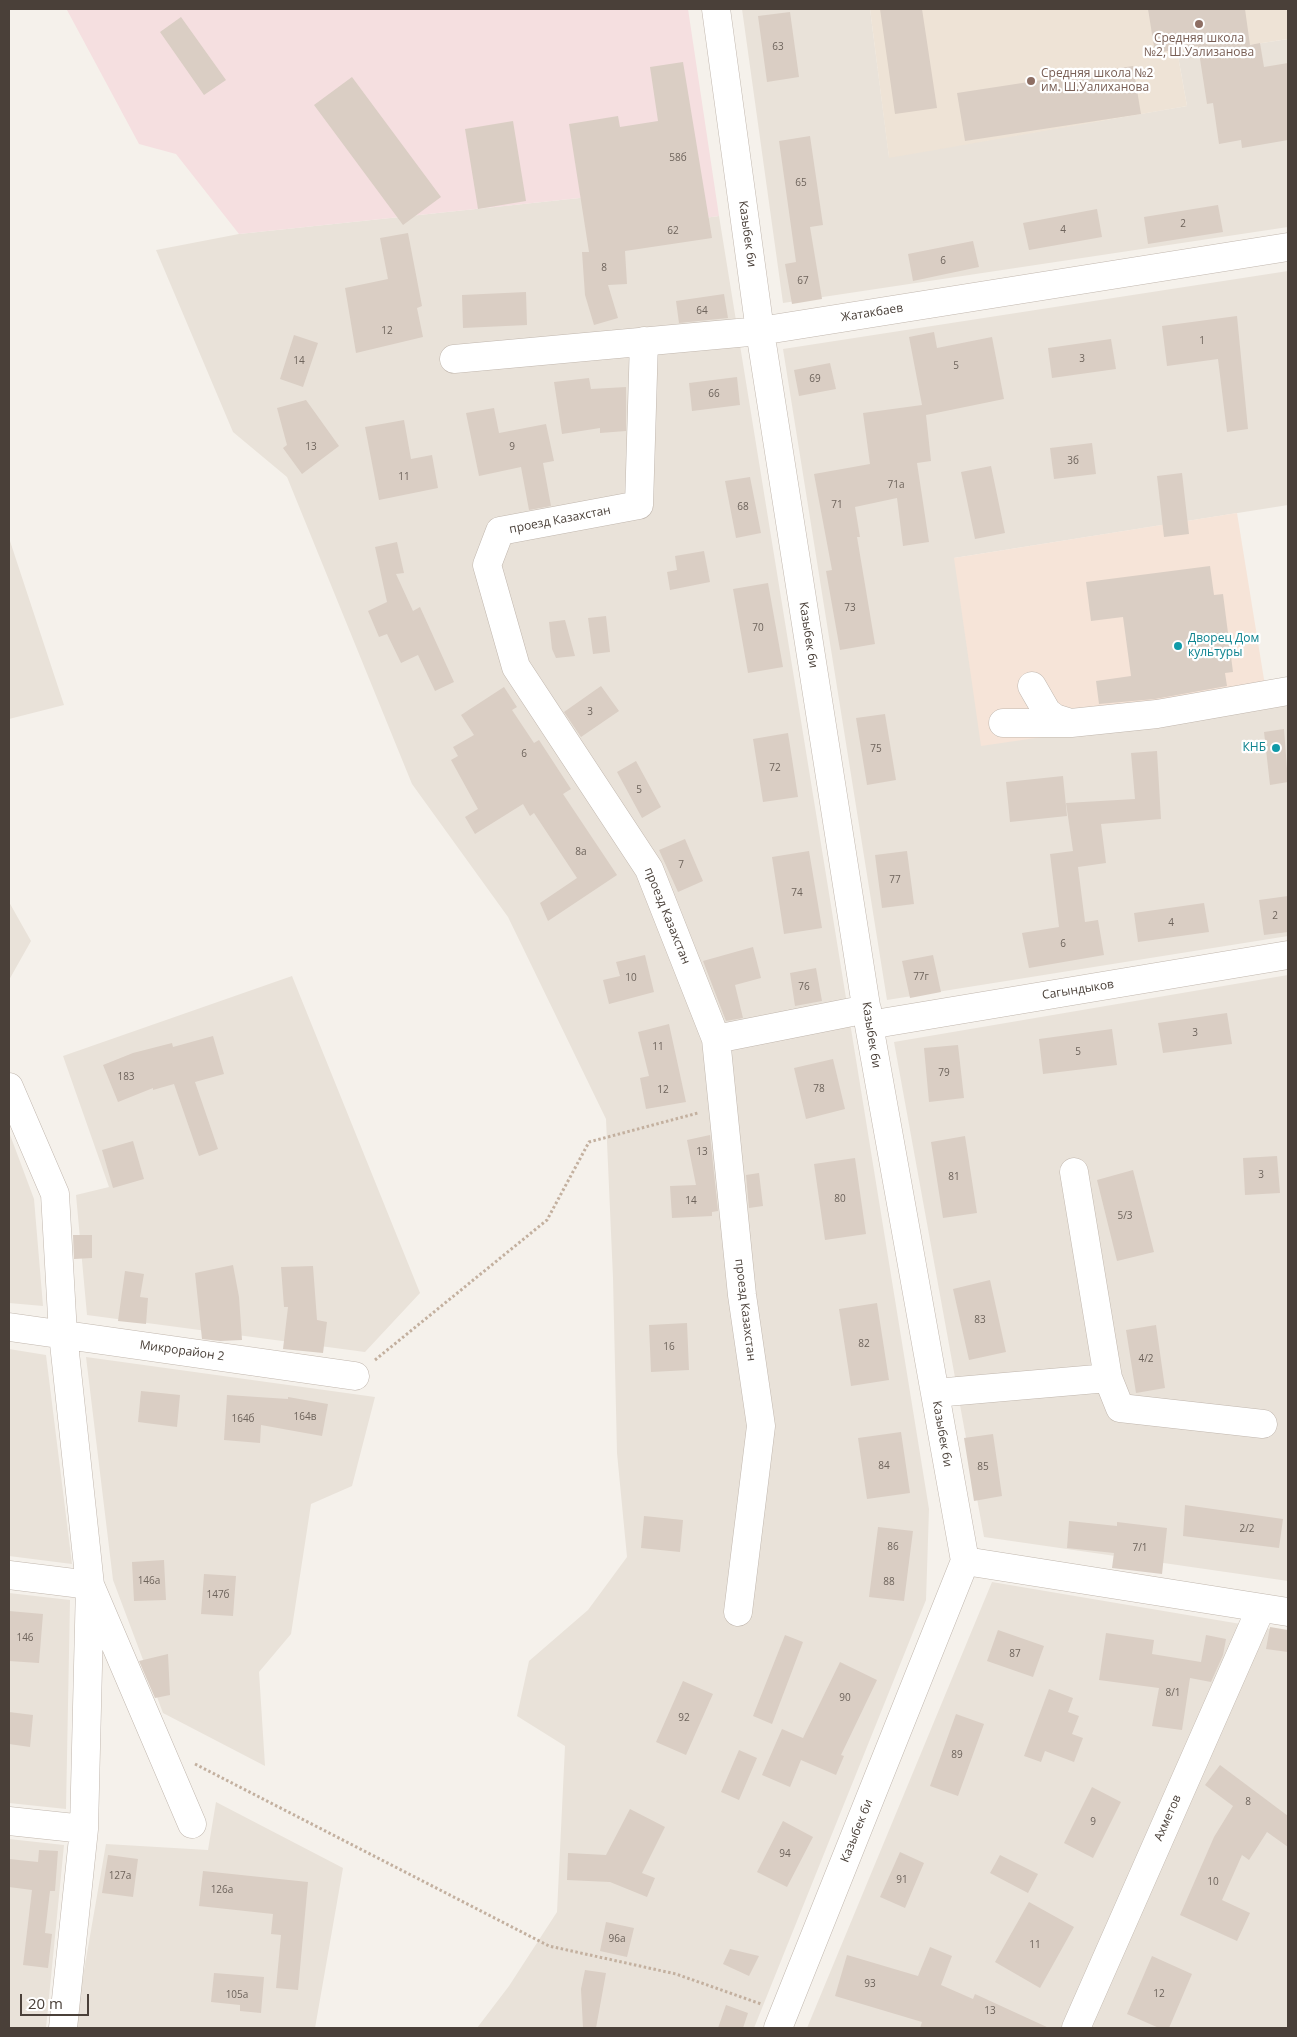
<!DOCTYPE html>
<html>
<head>
<meta charset="utf-8">
<style>
	body { margin:0 }
	#map { position:relative; width:1297px; height:2037px; overflow:hidden; background:#f5f1eb; font-family:"Open Sans",sans-serif }
	canvas { display:block }
	.frame { position:absolute; inset:0; border:10px solid #4a4039; pointer-events:none }
	.scale { position:absolute; left:20px; top:1994px; width:69px; height:22px; box-sizing:border-box; border:2px solid #4a4039; border-top:0; padding-left:6px; font-size:15px; line-height:18px; white-space:nowrap; color:#4a4039; -webkit-text-stroke:4px #fff; paint-order:stroke }
</style>
</head>
<body>
<div id="map">
<canvas width="1297" height="2037"></canvas>
<div class="frame"></div>
<div class="scale">20 m</div>
</div>
<script>
const context = document.querySelector('canvas').getContext('2d');
context.lineJoin = 'round';
function paint(path, color) { context.fillStyle = color; context.fill(path, 'evenodd'); }
const poly = rows => new Path2D(rows.map(r => 'M' + r).join(''));
function stroke(path, color, width, dash) { context.strokeStyle = color; context.lineWidth = width; context.lineCap = dash ? 'butt' : 'round'; context.setLineDash(dash || []); context.stroke(path); }
function write(font, color, halo, rows, align = 'center') {
  context.font = font + ' "Open Sans",sans-serif'; context.lineWidth = 4.5; context.setLineDash([]); context.textBaseline = 'middle'; context.strokeStyle = halo; context.fillStyle = color; for (const [text, x, y, turn = 0] of rows) {
    context.save(); context.translate(x, y); context.rotate((+turn || 0) * Math.PI / 180); context.textAlign = isNaN(turn) ? turn : align; if (halo) context.strokeText(text, 0, 0); context.fillText(text, 0, 0); context.restore();
  }
}
paint(poly([
	[742,9,870,9,889,157,1187,106,1178,56,1288,39,1288,227,783,303],
	[627,193,630,228,719,216,929,1509,926,1600,754,2028,477,2028,509,1986,557,1912,565,1746,517,1716,529,1661,588,1610,627,1557,617,1453,613,1278,606,1119,508,917,412,784,287,477,233,432,156,250,239,234],
	[1288,271,1288,505,954,558,1288,701,1288,936,887,1000,783,349],
	[9,538,64,705,9,719],
	[9,902,31,941,9,980],
	[1288,975,1288,1581,984,1537,894,1042],
	[292,976,420,1293,365,1352,87,1315,76,1195,109,1187,63,1056],
	[9,1132,34,1199,43,1306,9,1303],
	[9,1349,46,1355,72,1564,9,1556],
	[86,1357,375,1397,352,1486,311,1504,291,1634,259,1672,265,1766,163,1713,113,1580],
	[992,1582,1288,1632,1288,2028,807,2028],
	[9,1593,70,1600,66,1809,9,1803],
	[216,1802,343,1868,315,2028,74,2028,106,1844,208,1850],
	[9,1839,64,1845,46,2028,9,2028]
]), '#e9e2d9');
paint(poly([
	[1237,513,1268,704,981,746,954,558]
]), '#f6e4d8');
paint(poly([
	[870,9,1288,9,1288,39,1178,56,1187,106,889,158]
]), '#eee3d6');
paint(poly([
	[69,9,688,9,719,216,629,228,627,193,239,234,176,154,139,144,67,10]
]), '#f5dfe0');
paint(poly([
	[880,9,922,9,937,108,895,114],
	[1148,9,1245,9,1250,45,1260,43,1264,67,1288,63,1288,140,1242,148,1241,140,1219,144,1213,103,1207,104,1198,46,1155,53],
	[790,12,799,77,767,82,758,16],
	[181,17,226,80,204,95,160,32],
	[683,62,712,238,625,251,627,284,608,285,618,318,594,325,585,295,582,252,589,252,569,124,618,116,620,127,658,121,650,67],
	[1133,66,1141,114,965,141,957,93],
	[352,77,441,197,403,225,314,105],
	[513,121,526,201,478,209,465,129],
	[810,136,823,225,810,227,822,299,792,304,785,264,796,262,779,141],
	[1218,205,1223,232,1148,244,1144,217],
	[1097,209,1102,237,1029,250,1023,223],
	[408,233,422,306,417,308,423,337,356,353,345,288,388,279,380,238],
	[973,241,979,267,913,281,908,254],
	[526,292,527,325,463,328,462,295],
	[724,294,728,318,679,323,676,301],
	[1237,316,1248,429,1227,432,1218,359,1167,366,1162,326],
	[934,332,937,348,992,337,1004,399,926,415,931,461,917,463,929,542,903,546,897,498,855,507,860,537,857,537,875,644,840,650,826,571,832,570,814,474,870,464,863,413,922,405,909,337],
	[294,335,318,343,303,387,280,379],
	[1111,339,1116,369,1052,378,1048,348],
	[830,363,836,389,799,396,794,370],
	[737,377,740,405,692,411,689,383],
	[589,378,591,389,626,387,626,431,600,433,600,428,562,434,554,382],
	[306,400,339,446,302,474,283,448,287,445,277,408],
	[494,408,499,433,546,424,554,461,543,463,551,506,529,510,521,467,479,476,466,413],
	[404,420,411,459,432,455,438,488,379,500,365,427],
	[1092,443,1096,474,1054,479,1050,448],
	[991,466,1005,533,975,539,961,472],
	[1182,473,1189,534,1164,537,1157,476],
	[750,477,761,533,736,538,725,481],
	[397,542,404,573,396,574,413,611,420,607,454,682,435,691,418,655,401,663,387,634,379,637,368,611,387,602,375,547],
	[704,551,710,582,670,590,667,572,677,570,675,556],
	[1210,566,1214,595,1223,594,1233,672,1225,673,1227,686,1155,699,1099,704,1096,681,1131,676,1123,617,1091,621,1086,582],
	[768,583,783,667,748,673,733,589],
	[606,616,610,652,593,654,588,618],
	[565,620,575,656,556,658,552,649,549,622],
	[601,686,619,711,581,737,564,712],
	[504,687,517,707,512,710,534,743,539,740,571,789,563,794,617,875,548,921,540,903,577,878,534,813,530,816,523,804,475,834,465,817,478,809,451,760,458,756,453,747,474,735,461,715],
	[885,714,896,780,867,785,856,718],
	[1284,729,1288,782,1270,785,1264,732],
	[788,733,798,797,763,802,753,739],
	[1157,751,1161,819,1101,824,1106,863,1078,867,1085,922,1098,920,1104,955,1029,968,1022,933,1059,927,1050,854,1073,851,1066,803,1135,799,1131,753],
	[636,761,661,807,642,818,617,772],
	[1063,776,1067,816,1010,822,1006,782],
	[685,839,703,881,678,892,659,850],
	[809,851,822,928,784,934,772,857],
	[907,851,914,904,882,908,875,855],
	[1288,896,1288,932,1264,935,1259,900],
	[1204,903,1209,932,1138,942,1134,913],
	[753,947,761,978,735,985,743,1018,726,1021,703,961],
	[645,955,654,992,609,1004,603,980,620,976,616,962],
	[933,955,941,992,910,998,902,961],
	[816,968,822,1001,795,1006,790,973],
	[1227,1013,1232,1044,1163,1053,1158,1023],
	[669,1024,686,1102,646,1109,640,1078,649,1076,638,1032],
	[1112,1029,1117,1065,1043,1074,1039,1039],
	[213,1036,224,1074,195,1082,218,1149,199,1156,174,1084,153,1090,153,1088,118,1102,103,1065,133,1053,172,1043,173,1047],
	[958,1045,964,1098,929,1102,924,1048],
	[833,1059,845,1109,806,1119,794,1068],
	[710,1135,718,1211,712,1212,712,1216,672,1218,670,1186,696,1185,687,1140],
	[965,1136,977,1213,943,1218,931,1142],
	[133,1141,144,1179,113,1188,102,1150],
	[1277,1156,1280,1193,1245,1195,1243,1158],
	[855,1158,866,1234,825,1240,814,1164],
	[1133,1170,1154,1252,1117,1261,1097,1180],
	[759,1173,763,1206,749,1208,746,1175],
	[73,1235,92,1235,92,1258,74,1259],
	[233,1265,239,1297,242,1340,220,1341,202,1339,195,1273],
	[313,1266,317,1320,327,1322,323,1353,283,1349,288,1307,284,1307,281,1267],
	[125,1271,144,1274,140,1297,148,1298,146,1324,118,1321],
	[990,1280,1006,1352,969,1360,953,1289],
	[877,1303,889,1380,851,1386,839,1309],
	[687,1323,689,1370,651,1372,649,1325],
	[1156,1325,1165,1388,1136,1393,1126,1330],
	[141,1391,180,1395,177,1427,138,1422],
	[227,1395,288,1399,288,1397,328,1404,322,1436,261,1425,260,1443,224,1440],
	[901,1432,910,1493,867,1499,858,1438],
	[993,1434,1002,1496,974,1501,964,1438],
	[1185,1505,1283,1519,1279,1548,1183,1536],
	[644,1516,683,1520,680,1552,641,1548],
	[1069,1521,1117,1526,1117,1522,1167,1528,1162,1574,1112,1568,1114,1553,1067,1548],
	[878,1527,913,1531,904,1601,869,1597],
	[164,1560,166,1600,134,1601,132,1562],
	[204,1574,236,1576,233,1616,201,1614],
	[9,1611,43,1614,39,1663,9,1661],
	[1270,1627,1288,1630,1288,1652,1266,1649],
	[998,1630,1044,1646,1033,1677,987,1661],
	[1106,1633,1154,1640,1152,1654,1201,1662,1206,1635,1226,1639,1223,1655,1211,1682,1190,1678,1182,1730,1152,1726,1159,1688,1099,1680],
	[785,1635,803,1642,772,1724,753,1716],
	[168,1654,170,1695,155,1698,139,1661],
	[840,1662,877,1680,841,1755,844,1756,836,1775,801,1760,790,1787,762,1775,782,1729,803,1738],
	[683,1681,713,1694,686,1755,656,1742],
	[1049,1689,1073,1698,1068,1712,1079,1716,1072,1734,1083,1738,1074,1762,1045,1751,1041,1762,1024,1756],
	[9,1712,33,1715,30,1747,9,1744],
	[956,1714,984,1724,958,1796,930,1786],
	[739,1750,757,1758,739,1800,721,1792],
	[1220,1765,1288,1816,1288,1847,1267,1832,1249,1860,1242,1855,1222,1900,1250,1913,1237,1941,1180,1915,1214,1837,1233,1806,1205,1785],
	[1092,1787,1121,1802,1093,1858,1064,1843],
	[630,1809,665,1827,642,1873,655,1878,647,1897,610,1882,567,1880,568,1853,606,1855],
	[783,1821,813,1837,787,1887,757,1872],
	[39,1850,58,1851,55,1891,50,1891,45,1933,52,1934,48,1968,23,1965,32,1890,9,1887,9,1859,38,1862],
	[900,1852,924,1863,905,1908,880,1897],
	[108,1855,138,1859,133,1897,102,1893],
	[1000,1855,1038,1874,1028,1893,990,1873],
	[203,1871,308,1882,298,1990,276,1988,281,1935,271,1934,273,1914,199,1906],
	[1029,1902,1074,1927,1040,1988,995,1962],
	[606,1922,634,1928,627,1957,600,1951],
	[930,1947,952,1956,941,1985,973,1999,975,1994,1049,2028,920,2028,922,2022,835,1996,847,1955,918,1976],
	[730,1949,759,1956,749,1976,723,1964],
	[1152,1956,1192,1974,1169,2028,1159,2028,1127,2014],
	[585,1970,606,1973,596,2028,583,2028,581,1989],
	[214,1973,264,1977,261,2013,240,2011,240,2005,211,2002],
	[726,2005,748,2013,743,2028,718,2028]
]), '#dacec4');
const minor = poly([
	[716,9,760,331,869,1025,965,1561,778,2028],
	[644,341,639,505,500,531,487,565,516,667,649,869,716,1039,742,1295,761,1426,738,1612],
	[454,359,760,331,1288,247],
	[1032,686,1047,712,1055,718,1071,723,1157,714,1288,691],
	[1003,723,1070,723],
	[869,1025,1288,955],
	[716,1039,867,1009],
	[9,1087,55,1194,63,1334,90,1585,84,1829,63,2028],
	[1074,1172,1108,1378],
	[9,1327,355,1376],
	[935,1393,1108,1378,1120,1408,1263,1424],
	[965,1561,1288,1612],
	[9,1575,90,1585,192,1824],
	[9,1821,84,1829],
	[1076,2028,1261,1608]
]);
stroke(minor, '#c1b7ae', 29);
stroke(poly([
	[375,1360,547,1220,589,1142,698,1113],
	[195,1764,549,1946,676,1974,761,2004]
]), '#c3b09f', 3, [2.5, 2.5]);
stroke(minor, '#fff', 28);
for (const [x, y, r, color] of [
	[1199,24,5,"#8d6e63"],
	[1031,81,5,"#8d6e63"],
	[1178,646,5,"#0f9aa8"],
	[1276,748,5,"#0f9aa8"]
]) { const dot = new Path2D(); dot.arc(x, y, r, 0, 2 * Math.PI); context.fillStyle = color; context.fill(dot); stroke(dot, '#fff', 2); }
write('10px', '#6e645c', null, [
	["63",778,47],
	["58б",678,158],
	["65",801,183],
	["2",1183,224],
	["4",1063,230],
	["62",673,231],
	["6",943,261],
	["8",604,268],
	["67",803,281],
	["64",702,311],
	["12",387,331],
	["1",1202,341],
	["3",1082,359],
	["14",299,361],
	["5",956,366],
	["69",815,379],
	["66",714,394],
	["13",311,447],
	["9",512,447],
	["3б",1073,461],
	["11",404,477],
	["71а",896,485],
	["71",837,505],
	["68",743,507],
	["73",850,608],
	["70",758,628],
	["3",590,712],
	["75",876,749],
	["6",524,754],
	["72",775,768],
	["5",639,790],
	["8а",581,852],
	["7",681,865],
	["77",895,880],
	["74",797,893],
	["2",1275,916],
	["4",1171,923],
	["6",1063,944],
	["77г",921,977],
	["10",631,978],
	["76",804,987],
	["3",1195,1033],
	["11",658,1047],
	["5",1078,1052],
	["79",944,1073],
	["183",126,1077],
	["78",819,1089],
	["12",663,1090],
	["13",702,1152],
	["3",1261,1175],
	["81",954,1177],
	["80",840,1199],
	["14",691,1201],
	["5/3",1125,1216],
	["83",980,1320],
	["82",864,1344],
	["16",669,1347],
	["4/2",1146,1359],
	["164в",305,1417],
	["164б",243,1419],
	["84",884,1466],
	["85",983,1467],
	["2/2",1247,1529],
	["86",893,1547],
	["7/1",1140,1548],
	["146а",149,1581],
	["88",889,1582],
	["147б",218,1595],
	["146",25,1638],
	["87",1015,1654],
	["8/1",1173,1693],
	["90",845,1698],
	["92",684,1718],
	["89",957,1755],
	["8",1248,1802],
	["9",1093,1822],
	["94",785,1854],
	["127а",120,1876],
	["91",902,1880],
	["10",1213,1882],
	["126а",222,1890],
	["96а",617,1939],
	["11",1035,1945],
	["93",870,1984],
	["12",1159,1994],
	["105а",237,1995],
	["13",990,2011]
]);
write('12px', '#785e54', '#fff', [
	["Средняя школа",1199,39],
	["№2, Ш.Уализанова",1199,53],
	["Средняя школа №2",1041,74,"left"],
	["им. Ш.Уалиханова",1041,88,"left"]
]);
write('12px', '#4a4039', '#fff', [
	["Казыбек би",747,234,82],
	["Жатакбаев",872,313,-9],
	["проезд Казахстан",560,520,-11],
	["Казыбек би",808,635,81],
	["проезд Казахстан",667,916,68],
	["Сагындыков",1078,990,-9],
	["Казыбек би",871,1035,81],
	["проезд Казахстан",745,1310,83],
	["Микрорайон 2",182,1351,8],
	["Казыбек би",942,1434,80],
	["Ахметов",1168,1818,-66],
	["Казыбек би",857,1831,-68]
]);
write('12px', '#0d838f', '#fff', [
	["Дворец Дом",1188,639],
	["культуры",1188,653],
	["КНБ",1266,748,"right"]
], 'left');
</script>
</body>
</html>
